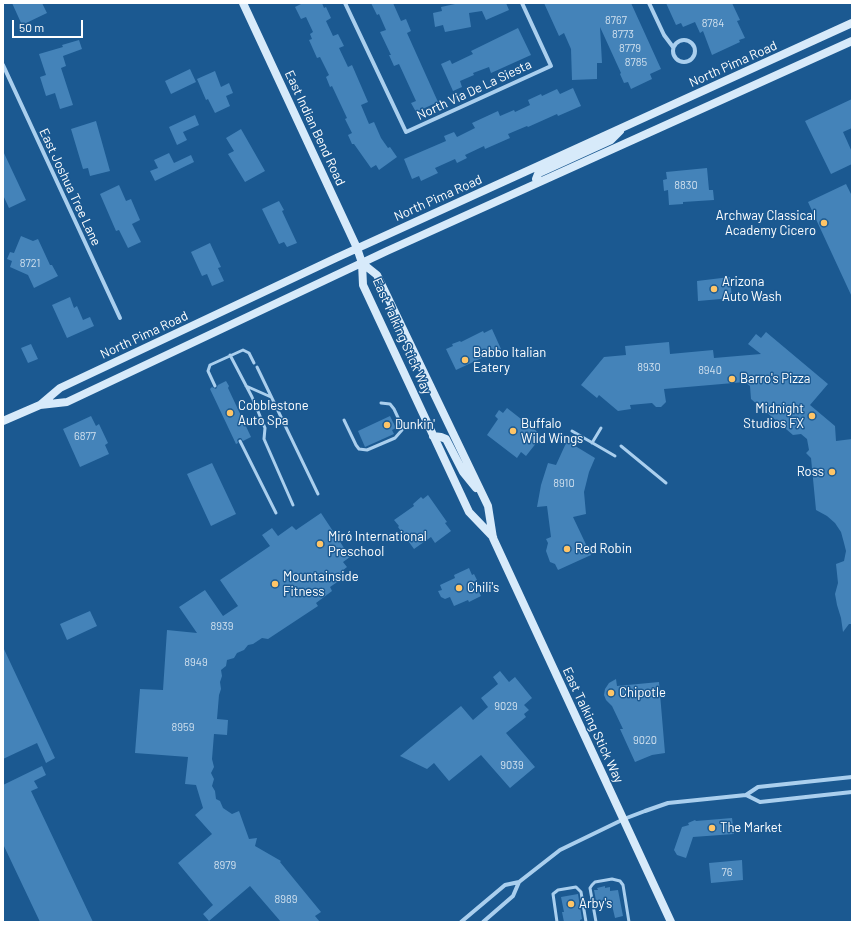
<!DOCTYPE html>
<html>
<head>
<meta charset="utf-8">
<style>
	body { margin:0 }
	#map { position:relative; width:855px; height:925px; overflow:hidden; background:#1b5991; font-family:Barlow,sans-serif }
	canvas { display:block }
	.frame { position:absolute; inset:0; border:4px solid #fff; pointer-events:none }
	.scale { position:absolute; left:12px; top:20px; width:71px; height:18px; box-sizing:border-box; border:2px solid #fff; border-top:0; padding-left:5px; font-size:12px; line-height:14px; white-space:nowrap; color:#fff; -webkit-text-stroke:3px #1b5991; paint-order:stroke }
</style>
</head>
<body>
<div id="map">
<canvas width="855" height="925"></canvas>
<div class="frame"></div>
<div class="scale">50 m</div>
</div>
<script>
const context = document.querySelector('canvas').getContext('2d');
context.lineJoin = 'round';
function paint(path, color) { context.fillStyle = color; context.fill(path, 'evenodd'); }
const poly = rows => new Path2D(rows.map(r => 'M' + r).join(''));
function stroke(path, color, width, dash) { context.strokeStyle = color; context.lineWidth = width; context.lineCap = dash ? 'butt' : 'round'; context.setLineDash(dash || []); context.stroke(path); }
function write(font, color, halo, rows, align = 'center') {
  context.font = font + ' Barlow,sans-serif'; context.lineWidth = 3; context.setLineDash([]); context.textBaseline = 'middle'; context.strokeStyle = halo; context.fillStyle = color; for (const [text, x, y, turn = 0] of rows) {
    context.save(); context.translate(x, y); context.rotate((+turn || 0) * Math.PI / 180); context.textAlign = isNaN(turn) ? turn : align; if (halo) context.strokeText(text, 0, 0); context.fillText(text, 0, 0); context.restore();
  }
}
paint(poly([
	[12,3,42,3,47,13,22,25],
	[303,3,322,3,324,8,326,7,331,18,326,21,333,36,338,34,344,46,339,48,348,67,352,65,368,102,361,105,369,124,374,122,381,138,388,148,390,147,397,157,379,170,376,165,371,168,354,144,352,144,348,135,352,133,345,119,347,118,332,86,330,87,326,77,329,75,320,57,317,58,309,40,312,39,310,34,313,32,306,17,301,19,295,7],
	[371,3,393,3,401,21,406,19,411,31,407,33,438,102,416,112,411,103,416,101,399,64,394,66,389,55,391,55,380,32,386,30,379,14,377,15],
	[454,3,506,3,509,10,486,20,482,11,469,13,471,27,445,32,443,25,435,27,433,13,442,11,441,7,455,4],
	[544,3,631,3,661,69,650,74,652,79,631,89,628,82,624,83,620,74,621,73,600,27,602,63,597,63,597,79,572,80,571,49,564,33,559,36],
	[666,3,732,3,740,20,737,21,745,38,739,40,740,42,712,55,703,31,700,33,695,22,683,27,681,23,676,25],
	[518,28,531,55,491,73,489,67,473,73,474,75,460,81,462,87,453,91,441,64,450,60,452,64,473,54,471,51],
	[79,40,82,49,63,56,66,66,61,68,73,105,60,109,55,93,46,96,40,77,46,75,39,54,63,47,62,45],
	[190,69,196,82,171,94,165,81],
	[215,71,221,87,229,83,233,93,226,96,230,106,215,113,208,99,206,100,197,79],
	[573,88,581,106,558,116,557,114,528,127,527,126,508,134,510,138,485,149,484,146,465,155,467,158,457,163,455,159,435,168,438,173,421,181,419,176,412,179,404,159,446,141,444,136,454,132,457,137,475,128,472,123,498,111,500,116,514,110,515,112,530,105,528,100,541,94,542,96,557,89,560,94],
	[852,99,852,128,843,132,852,152,852,164,831,174,805,121],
	[195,115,199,125,183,132,187,140,177,145,169,127],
	[96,121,110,171,90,176,88,168,83,169,71,129],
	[241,129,265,171,245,182,228,154,234,151,226,138],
	[3,151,26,200,9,208,3,195],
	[169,153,174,163,191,155,194,162,155,181,150,171,158,168,154,160],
	[707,168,709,190,713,190,714,200,683,202,683,204,669,205,668,190,664,191,663,180,667,179,666,172],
	[846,184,852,196,852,297,808,202],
	[119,185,126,201,131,199,140,220,132,224,141,242,128,248,119,230,116,231,100,194],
	[279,201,284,210,282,211,297,243,287,247,284,242,279,244,262,209],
	[21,236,33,241,38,239,50,265,52,265,58,276,34,288,28,275,10,267,12,261,7,259,10,252,14,253],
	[210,243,221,267,218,268,224,281,212,286,207,274,202,276,191,252],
	[730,277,732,298,698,301,697,281],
	[70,297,74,308,77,306,83,320,90,317,94,326,67,338,52,305],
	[492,329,501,349,456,370,446,349,453,346,452,344,460,341,461,342,483,331,484,333],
	[766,332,828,384,810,405,835,426,836,441,852,439,852,624,849,624,843,632,841,618,837,605,835,594,838,583,836,564,844,561,846,551,844,543,841,532,835,523,827,516,816,510,811,458,806,453,809,450,807,439,801,434,793,435,751,399,750,386,745,382,664,389,666,402,661,407,656,407,652,403,630,405,631,409,618,411,599,395,597,398,581,385,604,357,626,355,625,346,669,342,670,354,713,350,714,358,761,354,748,344,756,334,761,338],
	[31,344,38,359,28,363,21,348],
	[226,381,229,386,228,388,251,437,243,441,241,438,239,438,237,440,238,443,236,444,210,389,212,387,216,389,218,385],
	[507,408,539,433,534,439,537,442,526,456,521,452,517,458,487,435,498,419,495,416,499,410,503,413],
	[91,416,96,426,99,424,108,443,105,445,109,454,80,467,63,429],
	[390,416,396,428,392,430,394,434,365,447,358,431],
	[567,441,595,458,589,472,584,492,586,514,573,517,591,555,558,570,555,564,550,562,546,551,548,543,546,539,551,537,547,506,537,507,541,485,548,463,556,465],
	[212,463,236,514,211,526,187,474],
	[428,495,447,522,445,523,451,531,435,543,431,537,414,549,398,527,399,526,394,520,414,506,413,504,421,497,423,499],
	[321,513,350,557,343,562,347,567,342,571,346,576,330,587,332,591,316,603,318,606,268,639,262,638,253,644,248,645,244,650,237,653,234,658,227,660,226,666,221,670,222,676,220,682,221,689,219,695,217,719,228,720,227,735,214,734,212,759,214,767,211,773,214,779,212,786,215,791,216,799,220,801,223,808,232,814,239,811,249,839,257,838,255,846,281,861,280,862,321,912,315,916,320,922,281,922,250,886,209,921,203,914,213,905,178,863,212,834,195,815,203,808,196,785,185,784,188,757,135,753,140,689,163,690,167,630,197,633,179,607,205,590,223,616,238,606,220,580,270,546,262,535,272,528,278,536,292,526,296,530],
	[469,568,472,575,474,574,477,580,474,582,481,596,469,602,468,600,454,606,450,597,445,599,441,597,438,591,442,590,440,585,455,578,454,575],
	[90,611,97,626,67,640,60,624],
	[3,647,55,758,46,763,37,743,3,759],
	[500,671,509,682,515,677,532,698,524,705,529,710,524,714,526,717,506,733,535,767,510,788,481,755,449,781,434,763,427,769,400,756,461,706,473,720,488,707,481,698,498,684,493,677],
	[616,679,617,686,659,682,665,753,652,755,635,762,620,729,623,729,612,706,606,700,604,695,605,689,609,683],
	[42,766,46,775,34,781,38,788,31,791,93,922,40,922,3,844,3,785],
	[732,818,734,834,693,837,686,858,677,855,674,850,682,827,689,825,688,823,695,820,696,821],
	[742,860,743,880,711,883,709,863],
	[605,886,605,888,610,887,610,891,618,890,623,916,615,918,612,905,607,906,607,904,597,906,594,890,598,890,597,888],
	[578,894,582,919,580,920,580,922,564,922,562,912,564,912,561,897]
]), '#4483b9');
stroke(poly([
	[230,355,252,397,265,428,264,439,293,505],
	[257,367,318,494],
	[215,386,208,371,210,365,243,350,249,353,254,363],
	[246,386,271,397],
	[344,420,356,445,359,449,367,450,395,438,402,430,401,424,394,409,390,404,381,403],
	[572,431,615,456],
	[240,441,276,513],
	[592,443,601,428],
	[621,446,666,483],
	[557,922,553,894,558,890,576,887,581,892,586,922],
	[596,922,590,888,592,885,595,882,612,879,620,881,623,885,629,922]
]), '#aacfee', 3);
stroke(poly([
	[345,3,406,132,551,66,522,3],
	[649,3,664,35,673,47],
	'673 51a11 11 0 1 1 22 0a11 11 0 1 1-22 0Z',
	[3,65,120,318],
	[746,795,760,802,852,792],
	[461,922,505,885,519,882,560,850,624,819,645,811,668,803,746,795,758,787,852,777],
	[483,922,513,896,519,882]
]), '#aacfee', 4);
stroke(poly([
	[243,3,357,248,362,263,363,285,469,512,493,537],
	[537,183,536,179,538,174,541,172,611,140,620,131],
	[362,263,377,275,488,506,493,538,671,922],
	[40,405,60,388,336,258,852,23],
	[3,421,40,405,67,402,387,251,852,41],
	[433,436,441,437,446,439,463,472,476,488]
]), '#d7eafa', 8);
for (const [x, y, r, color] of [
	[824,223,4,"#ffc567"],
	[714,289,4,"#ffc567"],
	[465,360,4,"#ffc567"],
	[732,379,4,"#ffc567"],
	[230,413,4,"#ffc567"],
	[812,416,4,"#ffc567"],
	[387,425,4,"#ffc567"],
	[513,431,4,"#ffc567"],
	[832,472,4,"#ffc567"],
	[320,544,4,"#ffc567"],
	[567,549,4,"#ffc567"],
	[275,584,4,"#ffc567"],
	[459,588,4,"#ffc567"],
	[611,693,4,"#ffc567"],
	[712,828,4,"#ffc567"],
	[571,904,4,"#ffc567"]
]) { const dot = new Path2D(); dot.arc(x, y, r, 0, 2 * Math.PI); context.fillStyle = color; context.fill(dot); stroke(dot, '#1b5991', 1.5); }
write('11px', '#d0e0ee', null, [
	["8767",616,20],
	["8784",713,23],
	["8773",623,34],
	["8779",630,48],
	["8785",636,62],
	["8830",686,185],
	["8721",30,263],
	["8930",649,367],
	["8940",710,370],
	["6877",85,436],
	["8910",564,483],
	["8939",222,626],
	["8949",196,662],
	["9029",506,706],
	["8959",183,727],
	["9020",645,740],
	["9039",512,765],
	["8979",225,865],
	["76",727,872],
	["8989",286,899]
]);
write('13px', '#fff', '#1b5991', [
	["North Pima Road",733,64,-24],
	["North Via De La Siesta",474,90,-25],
	["East Indian Bend Road",315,128,65],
	["East Joshua Tree Lane",70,187,65],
	["North Pima Road",438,198,-24],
	["North Pima Road",144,335,-25],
	["East Talking Stick Way",402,336,66],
	["East Talking Stick Way",593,725,65]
]);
write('13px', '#fff', '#1b5991', [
	["Archway Classical",816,216,"right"],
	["Academy Cicero",816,231,"right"],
	["Arizona",722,282],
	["Auto Wash",722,297],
	["Babbo Italian",473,353],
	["Eatery",473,368],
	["Barro's Pizza",740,379],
	["Cobblestone",238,406],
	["Auto Spa",238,421],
	["Midnight",804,409,"right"],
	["Studios FX",804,424,"right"],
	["Buffalo",521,424],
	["Wild Wings",521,439],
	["Dunkin'",395,425],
	["Ross",824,472,"right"],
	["Miró International",328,537],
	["Preschool",328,552],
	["Red Robin",575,549],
	["Mountainside",283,577],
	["Fitness",283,592],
	["Chili's",467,588],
	["Chipotle",619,693],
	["The Market",720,828],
	["Arby's",579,904]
], 'left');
</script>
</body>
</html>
